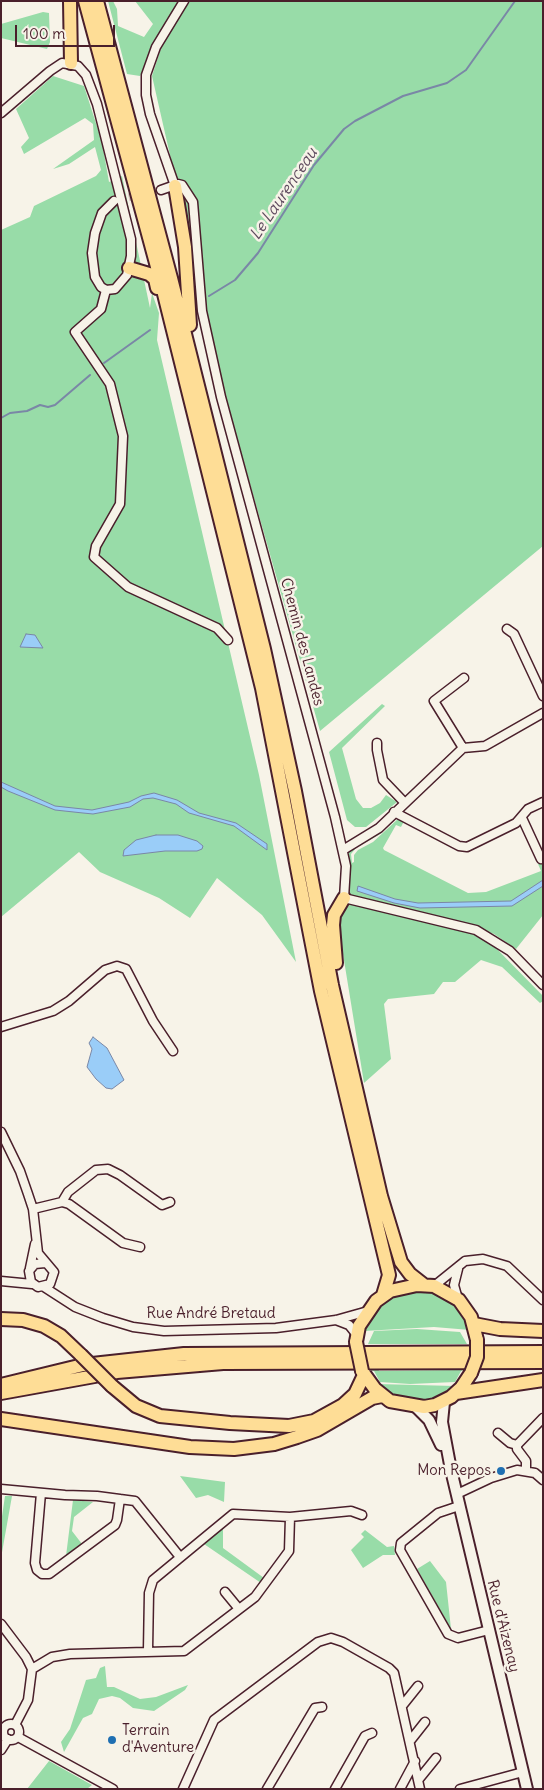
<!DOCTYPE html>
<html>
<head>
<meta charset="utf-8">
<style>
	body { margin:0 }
	#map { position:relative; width:544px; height:1790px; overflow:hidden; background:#f7f3e8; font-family:Delius,sans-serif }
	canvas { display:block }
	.frame { position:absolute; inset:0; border:2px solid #4a1f2b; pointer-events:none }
	.scale { position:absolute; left:15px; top:25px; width:100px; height:22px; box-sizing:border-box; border:2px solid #4a1f2b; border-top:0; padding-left:6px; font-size:15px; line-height:18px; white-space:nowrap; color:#4a1f2b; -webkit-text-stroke:4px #f7f3e8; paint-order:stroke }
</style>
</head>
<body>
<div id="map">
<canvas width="544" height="1790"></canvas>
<div class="frame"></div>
<div class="scale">100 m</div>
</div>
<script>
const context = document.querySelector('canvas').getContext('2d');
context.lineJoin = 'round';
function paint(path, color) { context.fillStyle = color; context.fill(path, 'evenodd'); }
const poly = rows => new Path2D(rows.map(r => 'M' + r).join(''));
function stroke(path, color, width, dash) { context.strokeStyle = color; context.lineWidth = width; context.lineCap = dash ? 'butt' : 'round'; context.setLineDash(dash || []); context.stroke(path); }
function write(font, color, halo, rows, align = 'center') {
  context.font = font + ' Delius,sans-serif'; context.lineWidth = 5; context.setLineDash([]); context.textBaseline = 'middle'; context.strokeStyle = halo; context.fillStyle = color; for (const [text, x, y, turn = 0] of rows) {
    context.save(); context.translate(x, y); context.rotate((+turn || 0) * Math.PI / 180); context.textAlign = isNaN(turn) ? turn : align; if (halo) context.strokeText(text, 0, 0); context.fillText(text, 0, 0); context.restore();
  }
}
paint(poly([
	[108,1,113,1,117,9,118,26,144,37,153,24,135,1,543,1,543,546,320,731,224,392,152,76,172,14,157,37,140,76,127,74],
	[43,12,49,13,50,42,47,49,1,38,1,24],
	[53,76,84,86,102,142,109,182,122,176,150,308,152,293,159,313,157,340,259,775,296,962,262,915,217,878,190,918,159,898,100,872,79,852,1,917,1,230,30,217,34,206,96,176,101,170,95,147,69,164,53,169,94,140,93,124,85,118,24,154,21,147,29,138,16,109],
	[382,704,385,706,342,748,356,799,363,808,371,808,380,803,386,795,397,802,366,827,355,827,347,820,329,752],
	[398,819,404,821,401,827,396,825,383,848,384,850,468,893,486,892,541,871,538,864,543,862,543,915,516,949,494,934,475,927,352,896,348,891,348,854,352,847,380,830,382,833,356,848,351,854,352,863,354,862,354,855,358,850,373,842],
	[352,904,473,934,493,945,543,996,543,1001,540,1003,502,967,481,960,455,982,443,982,434,994,388,999,384,1004,391,1059,364,1083,342,948,340,916,344,907],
	[406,1291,433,1292,455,1304,464,1316,470,1330,434,1327,364,1331,375,1311,382,1304,389,1298],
	[417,1329,460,1332,467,1344,368,1344,374,1331],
	[378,1368,379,1371,459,1370,459,1368,468,1368,461,1371,455,1382,410,1384,380,1382,374,1371,367,1369],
	[377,1384,455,1386,455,1388,435,1400,418,1402,392,1395],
	[180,1476,225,1482,224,1502,208,1495,196,1498],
	[5,1496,12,1496,1,1558,1,1523],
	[73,1500,93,1502,74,1517,72,1531,82,1544,66,1556],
	[223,1528,223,1548,264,1578,261,1583,204,1544],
	[365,1530,387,1547,394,1546,395,1555,383,1555,363,1568,351,1550,364,1537,361,1534],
	[430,1561,446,1582,451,1629,417,1569],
	[105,1666,107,1687,114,1687,140,1699,156,1697,188,1685,185,1690,154,1711,133,1708,120,1698,112,1696,99,1699,92,1714,83,1718,64,1752,61,1742,70,1729,86,1680,96,1678,100,1668],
	[49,1761,92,1785,87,1789,27,1789]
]), '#98dca8');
const water = poly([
	[26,634,35,635,43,648,20,647,26,634],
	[1,782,55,806,92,810,129,802,141,796,154,793,177,800,199,813,236,823,267,844,267,850,234,826,189,813,176,804,153,798,143,799,130,807,93,814,83,813,55,810,8,791,1,787,1,782],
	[156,835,178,835,197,841,203,846,202,849,197,851,165,851,123,856,124,850,136,840,156,835],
	[543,880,543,886,512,906,420,908,394,903,357,891,358,886,395,899,418,903,511,901,543,880],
	[93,1037,107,1048,124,1080,112,1089,106,1088,96,1079,87,1067,92,1049,89,1043,93,1037]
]);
paint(water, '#9acdf8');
stroke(water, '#7a87a6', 1);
stroke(poly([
	[209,296,235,280,258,253,314,165,344,129,355,121,403,96,447,83,466,70,515,1],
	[104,363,150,330],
	[1,418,10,413,27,411,40,405,48,407,55,405,90,375]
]), '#7a87a6', 2);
stroke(poly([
	[117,200,161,190]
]), '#d4c9c2', 8, [8, 4]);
const minor = poly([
	[1,113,50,71,62,63,78,66,86,75,97,104,131,239,131,256,127,275,115,289,106,290,101,287,95,277,92,253,95,233,102,213,114,201],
	[175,186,150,114,146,95,146,75,156,47,184,1],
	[161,190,178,184,182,185,193,202,202,311,221,397,335,817,346,866,344,898,476,930,510,951,543,985],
	[106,290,101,309,75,332,110,384,123,436,120,504,96,546,94,557,128,587,217,628,228,640],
	[507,629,514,634,543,696],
	[377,743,377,750,383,780,404,802],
	[463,748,434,701,464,678],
	[394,812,459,846,467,847,516,823,528,809,543,802],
	[522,818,541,859],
	[343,850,379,828,463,748,485,746,543,713],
	[1,1027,53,1011,69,1001,105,970,117,966,126,969,153,1021,173,1051],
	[1,1132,20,1171,28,1194,33,1209,38,1253,54,1272,50,1284,38,1287,31,1282,29,1271,35,1264,45,1263],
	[62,1202,69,1204,123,1243,140,1247],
	[33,1209,62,1202,68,1192,96,1170,108,1169,120,1175,162,1205,170,1202],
	[30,1268,35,1244],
	[458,1269,454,1285,458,1299],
	[1,1281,32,1284],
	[434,1286,465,1261,483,1259,507,1266,543,1300],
	[44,1287,75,1307,103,1318,133,1327,164,1331,276,1328,336,1320,368,1311],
	[336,1320,349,1325,357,1335],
	[498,1433,510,1443,517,1445,517,1449,526,1461,526,1470],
	[517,1445,543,1418],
	[1,1489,65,1495,97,1496,135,1501,180,1557],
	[41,1493,35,1563,37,1570,42,1574,49,1574,115,1525,117,1520,120,1499],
	[457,1494,491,1478,517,1470,535,1473,543,1480],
	[459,1506,438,1513,401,1543,400,1550,448,1634,458,1638,489,1630],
	[225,1592,239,1609],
	[1,1624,26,1657,32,1669,28,1700,15,1725],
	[148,1650,149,1593,153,1580,233,1514,290,1517,351,1511,362,1515],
	[32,1669,52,1657,70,1654,184,1651,255,1597,289,1551,290,1517],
	[402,1706,418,1686],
	'3 1732a8 8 0 1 1 16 0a8 8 0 1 1-16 0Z',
	[18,1737,113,1789],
	[410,1741,425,1722],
	[1,1750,8,1739],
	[419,1779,436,1758],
	[183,1789,214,1720,318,1642,331,1638,343,1642,389,1668,394,1673,420,1789],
	[267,1789,315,1708,322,1707],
	[335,1789,365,1736,372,1733],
	[400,1789,415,1761],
	[460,1789,523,1772]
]);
const secondary = poly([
	[444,1402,442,1422,451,1470,527,1789],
	[416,1407,429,1420,441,1445]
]);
const trunk = poly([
	[70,1,71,63],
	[85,1,160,278,262,688,321,991,389,1275,383,1295],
	[97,1,171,278,264,649,295,791,332,985,381,1196,401,1262,410,1274,424,1285],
	[175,186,185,247,190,325],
	[129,268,149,274,155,279,157,288],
	[336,963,333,925,334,915,344,898],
	[1,1319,23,1320,44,1326,61,1336,81,1355],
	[474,1324,500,1329,543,1331],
	[356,1342,359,1326,376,1301,390,1291,417,1285,434,1286,459,1300,471,1317,477,1340],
	[362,1371,375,1389,390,1401,424,1407,435,1405,451,1397,461,1388,471,1373],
	[1,1385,83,1365,184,1354,543,1352],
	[112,1386,136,1406,160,1416,230,1423,289,1426,314,1421,343,1405,355,1394,364,1375],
	[1,1393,117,1372,223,1363,543,1362],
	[456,1393,543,1380],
	[1,1419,190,1447,234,1449,274,1444,297,1437,317,1430,372,1398,382,1396]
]);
stroke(minor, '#4a1f2b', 11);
stroke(secondary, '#4a1f2b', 14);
stroke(trunk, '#4a1f2b', 16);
stroke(minor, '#f7f3e8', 8);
stroke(secondary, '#f7f3e8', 10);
stroke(trunk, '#fedd96', 12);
const trunkBridge = poly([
	[356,1342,362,1371],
	[81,1355,112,1386],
	[471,1373,477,1357,477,1340]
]);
stroke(trunkBridge, '#4a1f2b', 16, []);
stroke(trunkBridge, '#fedd96', 12);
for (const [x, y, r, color] of [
	[501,1471,5,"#1f6fb2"],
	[112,1740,5,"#1f6fb2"]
]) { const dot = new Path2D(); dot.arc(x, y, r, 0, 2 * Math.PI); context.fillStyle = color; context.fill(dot); stroke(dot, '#f7f3e8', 2); }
write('15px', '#4a1f2b', '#f7f3e8', [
	["Chemin des Landes",302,642,75],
	["Rue André Bretaud",211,1314],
	["Rue d'Aizenay",503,1626,76]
]);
write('15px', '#4a1f2b', '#f7f3e8', [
	["Mon Repos",491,1471],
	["Terrain",122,1731,"left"],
	["d'Aventure",122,1748,"left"]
], 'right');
write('italic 16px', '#5e4a5e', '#f7f3e8', [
	["Le Laurenceau",284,194,-56]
]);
</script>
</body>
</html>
